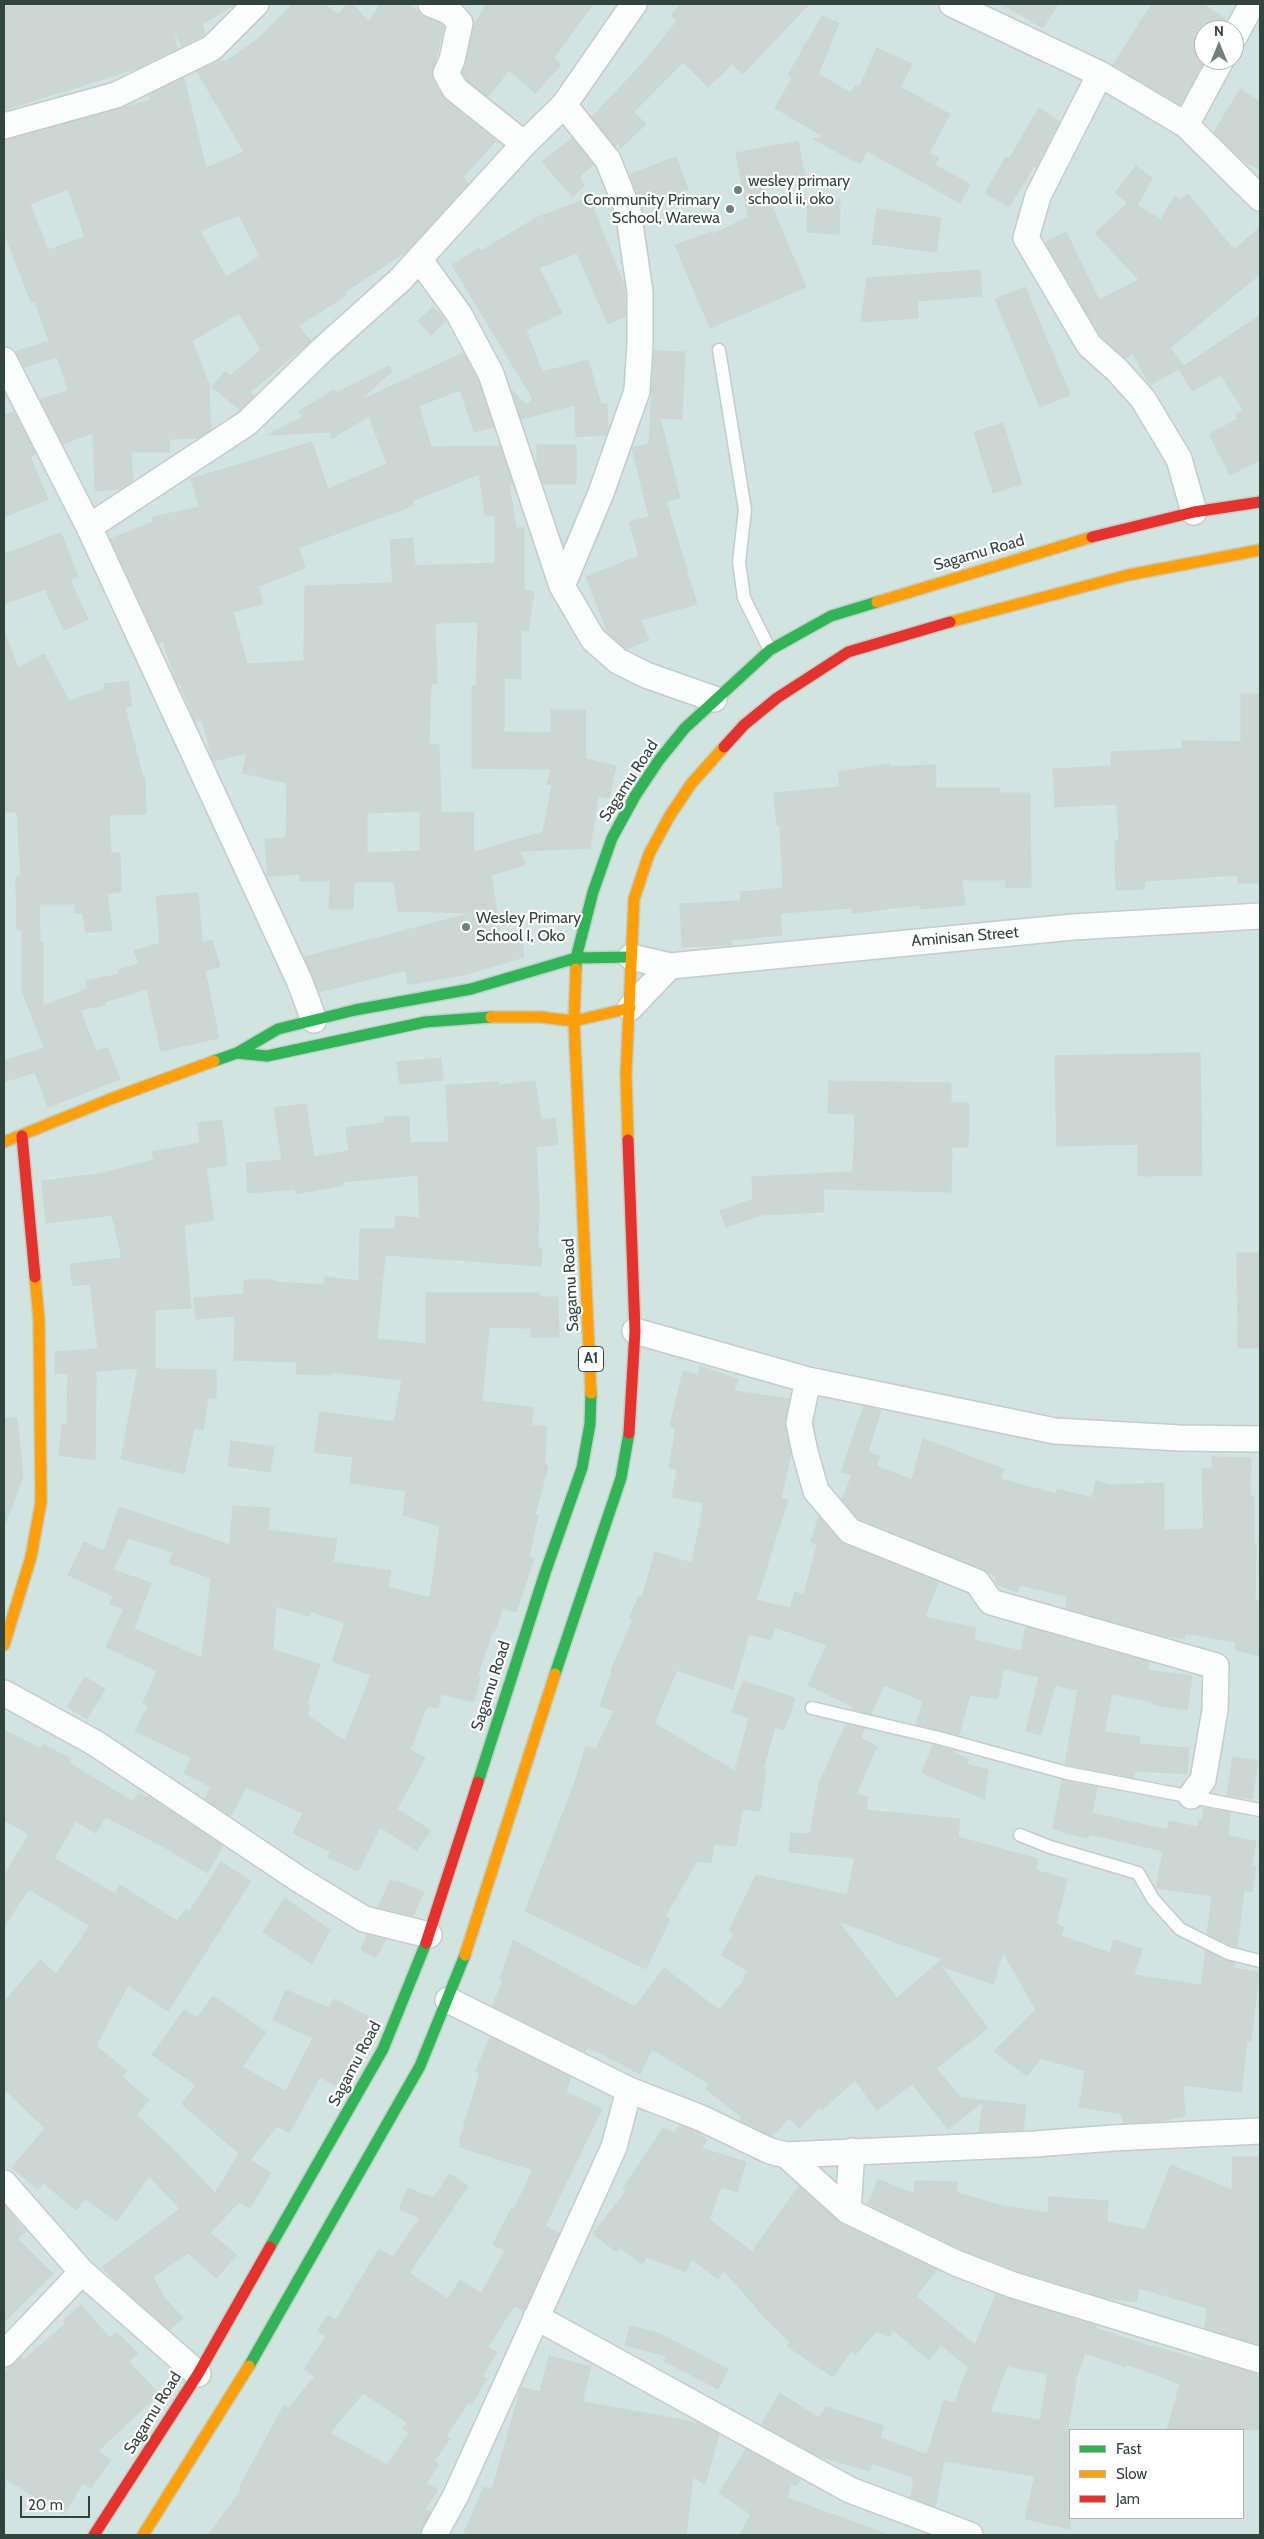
<!DOCTYPE html>
<html>
<head>
<meta charset="utf-8">
<style>
	body { margin:0 }
	#map { position:relative; width:1264px; height:2539px; overflow:hidden; background:#e5efec; font-family:Cabin,sans-serif }
	canvas { display:block }
	.frame { position:absolute; inset:0; border:5px solid #31443e; pointer-events:none }
	.legend { position:absolute; left:1069px; top:2429px; width:175px; height:90px; box-sizing:border-box; background:#fff; border:1px solid #adb4b2; margin:0; padding:6px 9px; list-style:none; font-size:15px; color:#31443e }
	.legend li { display:flex; align-items:center; gap:10px; height:25px }
	.legend b { width:25px; border:1px solid #adb4b2 }
	.north { position:absolute; left:1194px; top:20px; width:50px; height:50px; box-sizing:border-box; background:#fff; border:1px solid #adb4b2; border-radius:50%; rotate:0deg; font-size:14px; font-weight:700; line-height:20px; text-align:center; color:#31443e }
	.north::after { content:''; display:block; margin:auto; width:18px; height:22px; background:#70807b; clip-path:polygon(50% 0,100% 100%,50% 72%,0 100%) }
	.scale { position:absolute; left:20px; top:2496px; width:70px; height:22px; box-sizing:border-box; border:2px solid #31443e; border-top:0; padding-left:6px; font-size:15px; line-height:18px; white-space:nowrap; color:#31443e; -webkit-text-stroke:4px #fff; paint-order:stroke }
</style>
</head>
<body>
<div id="map">
<canvas width="1264" height="2539"></canvas>
<div class="frame"></div>
<ul class="legend">
<li><b style="height:6px;background:#30b455"></b>Fast</li>
<li><b style="height:6px;background:#ff9f0a"></b>Slow</li>
<li><b style="height:6px;background:#e5322d"></b>Jam</li>
</ul>
<div class="north">N</div>
<div class="scale">20 m</div>
</div>
<script>
const context = document.querySelector('canvas').getContext('2d');
context.lineJoin = 'round';
function paint(path, color) { context.fillStyle = color; context.fill(path, 'evenodd'); }
const poly = rows => new Path2D(rows.map(r => 'M' + r).join(''));
function stroke(path, color, width, dash) { context.strokeStyle = color; context.lineWidth = width; context.lineCap = dash ? 'butt' : 'round'; context.setLineDash(dash || []); context.stroke(path); }
function write(font, color, halo, rows, align = 'center') {
  context.font = font + ' Cabin,sans-serif'; context.lineWidth = 4.5; context.setLineDash([]); context.textBaseline = 'middle'; context.strokeStyle = halo; context.fillStyle = color; for (const [text, x, y, turn = 0] of rows) {
    context.save(); context.translate(x, y); context.rotate((+turn || 0) * Math.PI / 180); context.textAlign = isNaN(turn) ? turn : align; if (halo) context.strokeText(text, 0, 0); context.fillText(text, 0, 0); context.restore();
  }
}
paint(poly([
	[4,4,1260,4,1260,2535,4,2535],
	[1204,30,1234,30,1234,60,1204,60],
	[1070,2430,1243,2430,1243,2518,1070,2518]
]), '#d1e4df');
const building = poly([
	[4,4,236,4,202,24,205,35,182,46,172,29,177,49,138,68,4,110,4,4],
	[293,4,324,4,338,14,348,4,352,4,369,22,380,4,408,4,425,17,442,25,444,27,432,73,433,80,446,100,496,141,463,177,468,184,407,251,345,292,347,295,298,326,311,341,250,392,254,396,240,410,212,387,225,371,230,376,261,350,239,313,192,341,209,384,211,430,198,438,170,439,170,452,131,452,133,481,120,489,95,491,93,433,63,444,40,400,68,390,57,357,24,367,15,352,49,341,35,301,31,302,4,232,4,140,151,100,149,95,184,78,206,168,244,152,197,71,224,60,225,62,258,39,293,4],
	[68,189,85,237,48,250,30,204,68,189],
	[239,215,260,256,226,277,200,231,239,215],
	[487,4,593,4,554,58,561,65,535,93,509,70,488,97,466,80,462,72,474,25,487,4],
	[680,4,809,4,743,74,732,64,708,87,683,62,634,112,646,124,620,149,618,143,615,146,592,117,642,64,678,20,671,16,680,4],
	[1002,4,1058,4,1043,28,1002,4],
	[1152,4,1202,4,1226,19,1220,30,1204,30,1204,55,1201,60,1205,60,1181,105,1113,65,1152,4],
	[822,16,839,23,818,74,851,93,855,86,859,88,877,48,912,64,900,87,950,114,929,153,939,158,935,165,970,184,960,203,867,151,860,164,813,139,824,137,775,108,792,78,788,75,822,16],
	[1240,89,1260,102,1260,170,1241,159,1214,132,1240,89],
	[1039,108,1059,122,1036,168,1034,166,1009,207,985,193,1006,157,1009,159,1039,108],
	[572,138,593,165,580,176,584,186,573,197,542,162,572,138],
	[798,141,805,178,763,186,806,287,710,328,675,245,711,232,713,234,748,217,736,153,798,141],
	[676,157,688,189,642,206,630,174,676,157],
	[1136,166,1152,178,1137,206,1161,219,1175,196,1180,200,1188,194,1234,250,1260,227,1260,274,1170,348,1184,366,1260,315,1260,460,1230,475,1209,434,1238,419,1235,414,1243,410,1221,375,1192,391,1179,369,1182,367,1150,385,1133,354,1125,358,1100,336,1045,242,1066,232,1099,300,1139,280,1095,233,1128,203,1115,193,1136,166],
	[589,198,624,285,626,316,608,324,577,253,539,268,562,313,526,330,542,372,588,360,601,404,607,404,608,429,606,435,576,437,575,405,521,419,512,390,526,405,533,399,452,265,479,248,481,251,536,218,589,198],
	[808,200,840,201,839,234,807,232,808,200],
	[877,209,941,218,936,252,872,244,877,209],
	[980,270,982,296,917,301,918,318,861,322,867,278,980,270],
	[1025,287,1070,395,1040,407,995,299,1025,287],
	[433,307,446,321,431,335,418,321,433,307],
	[654,351,685,352,682,419,660,418,680,498,666,501,697,604,641,620,649,640,626,649,608,633,586,577,639,556,629,522,649,517,632,448,649,444,654,351],
	[463,353,478,380,494,427,474,432,460,390,419,406,431,447,500,446,513,484,509,484,516,528,524,528,524,590,534,592,528,631,521,630,521,679,504,678,504,732,551,733,551,710,586,710,586,759,616,766,609,798,598,796,590,848,520,851,525,865,491,875,500,933,520,930,524,957,467,974,413,984,408,984,406,970,319,992,304,957,472,913,398,911,394,882,354,882,353,909,329,909,330,881,300,881,300,874,268,876,265,839,286,838,287,783,242,773,247,753,213,761,202,720,195,722,180,683,177,683,174,676,163,641,159,643,110,539,153,522,152,517,200,507,191,479,312,442,328,489,387,464,369,416,331,439,330,432,267,435,303,417,299,411,334,390,336,393,389,366,392,371,359,401,463,353],
	[479,474,485,516,495,515,495,563,415,566,413,538,390,540,393,583,305,586,304,661,247,664,233,612,263,604,259,588,254,588,305,568,298,548,414,505,412,501,479,474],
	[478,622,476,686,472,686,472,768,551,769,547,784,552,785,543,832,474,852,474,812,441,813,439,745,429,744,431,684,437,684,435,623,478,622],
	[420,811,420,851,367,853,367,813,420,811],
	[14,412,36,454,30,456,48,499,4,517,4,415,14,412],
	[1003,423,1022,484,993,493,974,432,1003,423],
	[537,445,576,445,576,484,543,484,537,467,537,445],
	[61,533,78,577,70,580,88,619,64,630,45,589,4,604,4,554,61,533],
	[4,636,6,636,18,668,44,654,69,701,105,689,104,684,128,681,132,706,125,707,143,778,145,778,146,814,109,815,111,853,120,853,121,892,107,894,112,930,86,933,83,913,75,913,75,904,39,904,40,942,43,942,43,1006,88,989,86,981,119,974,118,970,139,964,134,951,160,943,156,896,198,893,202,943,212,940,220,966,205,971,219,1038,161,1051,147,989,105,1002,105,1005,80,1010,96,1051,108,1048,120,1079,48,1107,35,1072,4,1082,4,1061,44,1048,22,991,22,929,17,930,16,877,21,877,17,812,4,812,4,636],
	[1241,694,1260,694,1260,883,1238,883,1238,875,1144,881,1145,889,1116,890,1115,841,1119,841,1117,804,1055,807,1053,769,1111,766,1111,752,1182,749,1182,741,1241,742,1241,694],
	[890,764,890,767,935,765,936,788,1000,788,1000,793,1030,793,1031,887,1006,888,1006,880,962,880,965,905,920,909,920,905,852,913,852,908,780,913,782,935,731,940,731,945,682,947,680,904,741,901,740,892,783,888,780,826,777,826,774,793,840,787,838,772,890,764],
	[1200,1053,1202,1175,1138,1176,1138,1144,1057,1146,1055,1056,1200,1053],
	[441,1058,443,1080,400,1084,397,1062,441,1058],
	[535,1081,541,1120,555,1118,558,1144,536,1147,539,1202,538,1248,542,1248,541,1266,385,1255,377,1339,426,1344,426,1293,540,1293,540,1297,558,1297,559,1337,531,1337,531,1328,489,1327,482,1401,534,1408,531,1425,547,1427,544,1465,548,1466,535,1515,538,1515,529,1557,534,1558,516,1612,502,1608,495,1631,493,1630,477,1677,480,1677,474,1702,441,1694,438,1708,427,1706,410,1750,425,1758,397,1809,430,1830,417,1851,380,1827,358,1871,328,1857,331,1852,293,1833,303,1813,246,1787,231,1816,205,1799,211,1787,184,1773,192,1758,135,1731,148,1706,143,1703,157,1671,106,1647,124,1609,110,1604,113,1596,68,1575,84,1542,104,1551,119,1507,230,1545,233,1506,270,1508,268,1530,337,1539,333,1562,391,1571,388,1587,430,1598,440,1526,403,1515,406,1491,350,1483,353,1457,314,1452,320,1412,394,1422,402,1380,332,1372,332,1375,296,1374,297,1362,234,1360,235,1316,196,1319,194,1298,244,1294,244,1280,275,1280,275,1282,324,1285,324,1277,359,1281,360,1229,395,1229,396,1216,420,1218,418,1175,342,1182,343,1185,296,1194,295,1189,248,1193,246,1163,282,1160,274,1108,306,1104,314,1157,349,1151,346,1128,384,1123,384,1117,409,1116,410,1143,449,1142,446,1085,498,1082,499,1085,535,1081],
	[128,1538,173,1552,169,1563,211,1578,202,1658,134,1629,151,1583,113,1570,128,1538],
	[276,1606,309,1616,310,1611,345,1623,332,1661,371,1675,345,1741,307,1715,310,1705,307,1704,320,1664,273,1650,276,1606],
	[829,1081,951,1083,951,1103,969,1103,968,1147,952,1147,951,1192,823,1189,824,1212,762,1215,726,1227,720,1211,753,1199,752,1177,853,1172,855,1114,828,1113,829,1081],
	[222,1120,227,1165,206,1168,214,1220,184,1225,191,1308,155,1310,155,1369,216,1370,216,1398,208,1398,203,1430,194,1428,184,1474,121,1459,138,1368,96,1371,95,1460,59,1455,62,1425,67,1425,68,1373,55,1374,55,1352,98,1349,90,1284,73,1286,70,1264,122,1258,112,1215,46,1223,42,1181,99,1174,154,1160,152,1152,200,1143,198,1123,222,1120],
	[1237,1253,1260,1253,1260,1348,1238,1348,1237,1253],
	[700,1366,738,1379,734,1391,789,1399,785,1426,791,1454,781,1498,788,1500,756,1600,790,1608,795,1592,804,1595,817,1544,811,1542,819,1516,844,1544,938,1582,925,1617,976,1628,974,1640,1021,1651,1026,1627,1149,1662,1148,1670,1192,1676,1187,1710,1154,1705,1154,1702,1112,1694,1104,1732,1140,1737,1139,1744,1189,1748,1187,1774,1135,1771,1134,1778,1065,1764,1078,1690,1055,1685,1041,1735,1026,1731,1039,1677,1003,1669,998,1699,970,1695,959,1735,916,1724,923,1701,884,1685,871,1714,852,1709,854,1707,808,1685,827,1645,775,1627,771,1640,749,1634,733,1689,677,1670,662,1704,655,1724,735,1771,749,1718,732,1712,743,1681,795,1698,784,1730,775,1727,763,1769,766,1770,760,1811,742,1809,736,1846,714,1844,711,1863,697,1861,665,1916,670,1919,646,1969,525,1911,575,1782,586,1746,596,1749,614,1711,600,1706,612,1671,611,1670,633,1620,630,1618,638,1597,642,1598,655,1552,692,1563,704,1503,672,1497,677,1469,669,1468,676,1428,670,1426,683,1371,698,1375,700,1366],
	[864,1406,881,1410,868,1452,880,1456,876,1466,912,1480,923,1439,1004,1469,1000,1479,1056,1494,1057,1489,1092,1498,1096,1481,1111,1485,1164,1483,1164,1530,1204,1529,1202,1469,1212,1469,1212,1457,1251,1458,1250,1496,1254,1497,1254,1543,1256,1543,1255,1601,1260,1602,1260,1656,1235,1650,1236,1642,1185,1633,1184,1639,1155,1634,1066,1608,1067,1596,1020,1585,1017,1592,996,1584,996,1576,982,1569,859,1519,842,1500,852,1475,841,1472,864,1406],
	[4,1418,17,1418,23,1476,6,1522,4,1521,4,1418],
	[231,1441,274,1447,270,1472,228,1466,231,1441],
	[85,1677,105,1689,87,1719,67,1707,85,1677],
	[846,1724,865,1729,860,1738,877,1746,856,1794,868,1797,866,1810,960,1819,958,1837,1038,1859,1035,1870,1067,1879,1056,1924,1064,1927,1061,1936,1110,1953,1114,1940,1142,1949,1134,1975,1201,1985,1206,1951,1235,1963,1234,1968,1259,1972,1251,2041,1247,2041,1241,2092,1183,2085,1185,2116,1157,2122,1124,2123,1122,2114,1079,2107,1085,2071,1041,2058,1027,2076,994,2051,1036,2010,1003,1952,993,1984,941,1966,988,2028,936,2068,961,2098,1026,2105,1023,2130,979,2132,983,2102,948,2129,912,2084,877,2110,855,2080,822,2110,820,2107,799,2128,789,2118,772,2136,744,2122,740,2119,742,2117,706,2089,709,2084,652,2049,640,2074,588,2047,585,2052,492,2006,503,1981,500,1980,513,1940,635,2007,664,1968,719,2010,746,1978,744,1977,748,1971,721,1955,734,1934,729,1931,756,1875,847,1895,855,1858,789,1852,791,1833,810,1834,819,1784,846,1724],
	[838,1921,912,1948,942,1959,897,1998,838,1921],
	[4,1730,41,1749,43,1744,71,1759,69,1763,133,1802,138,1793,158,1802,223,1846,207,1873,164,1847,106,1817,95,1833,76,1821,54,1858,115,1894,120,1885,177,1921,186,1909,189,1912,221,1862,251,1881,168,2011,128,1985,96,2046,127,2071,122,2077,149,2100,136,2115,171,2147,215,2193,239,2154,242,2156,182,2104,196,2085,152,2055,184,2010,197,2018,213,1996,266,2032,242,2067,286,2091,313,2038,273,2020,286,1990,329,2008,334,1999,377,2021,342,2089,320,2077,289,2133,277,2126,250,2160,271,2173,250,2208,239,2202,210,2233,237,2255,216,2278,188,2253,153,2277,164,2297,183,2318,169,2330,117,2284,102,2267,180,2209,149,2176,117,2221,85,2199,76,2210,43,2183,38,2189,12,2168,45,2128,4,2089,4,2002,40,1960,56,1974,90,1926,29,1889,4,1926,4,1876,29,1834,4,1820,4,1730],
	[933,1745,955,1751,954,1753,969,1759,966,1764,988,1770,984,1799,922,1773,933,1745],
	[1233,1757,1258,1761,1252,1799,1227,1795,1233,1757],
	[1062,1780,1097,1787,1092,1813,1167,1830,1169,1821,1198,1827,1199,1819,1203,1820,1204,1808,1230,1812,1228,1836,1256,1841,1252,1866,1256,1867,1252,1892,1244,1890,1237,1947,1207,1934,1212,1896,1156,1888,1163,1851,1089,1834,1088,1838,1065,1833,1053,1828,1062,1780],
	[390,1881,397,1881,424,1892,413,1916,378,1908,390,1881],
	[285,1898,330,1930,312,1964,263,1932,285,1898],
	[367,1935,386,1939,376,1958,361,1950,367,1935],
	[490,2037,571,2077,566,2092,602,2109,545,2226,559,2233,525,2308,523,2311,514,2306,488,2347,497,2352,482,2377,487,2378,472,2404,469,2402,446,2436,450,2439,434,2461,439,2464,426,2483,438,2490,425,2509,430,2512,420,2534,208,2535,242,2489,239,2488,284,2405,289,2408,315,2376,304,2369,326,2337,317,2331,328,2315,336,2320,379,2249,393,2257,420,2218,399,2209,408,2188,433,2198,450,2174,468,2186,409,2273,448,2299,460,2280,481,2293,505,2251,493,2244,512,2208,514,2209,533,2170,460,2147,460,2139,480,2073,476,2071,490,2037],
	[363,2393,408,2423,403,2429,409,2433,387,2465,330,2433,363,2393],
	[680,2125,697,2132,707,2140,701,2148,746,2162,737,2192,721,2187,709,2219,752,2252,799,2186,840,2223,937,2270,916,2296,975,2345,996,2294,1096,2325,1095,2328,1152,2347,1152,2346,1201,2360,1202,2357,1260,2374,1260,2430,1167,2430,1180,2384,1126,2364,1125,2367,1085,2353,1077,2376,1068,2428,1070,2429,1070,2529,1025,2519,1035,2476,944,2461,935,2507,911,2497,914,2478,872,2463,869,2471,815,2455,761,2425,780,2393,819,2418,826,2407,884,2426,880,2438,927,2455,944,2400,955,2403,968,2367,941,2345,929,2360,893,2330,889,2337,877,2331,855,2355,851,2351,833,2377,787,2346,790,2342,757,2310,758,2309,724,2271,718,2279,691,2259,686,2272,647,2257,642,2264,620,2248,617,2252,593,2234,626,2191,623,2188,663,2128,674,2133,680,2125],
	[1007,2366,1048,2374,1040,2420,990,2412,1007,2366],
	[1233,2157,1260,2157,1260,2345,1205,2328,1207,2308,1139,2288,1136,2302,1106,2298,1018,2271,962,2250,868,2204,878,2179,914,2194,915,2181,957,2182,957,2193,1003,2206,1048,2213,1049,2197,1108,2201,1107,2222,1145,2230,1171,2165,1232,2190,1233,2157],
	[4,2205,26,2232,17,2238,53,2274,4,2322,4,2205],
	[81,2305,110,2338,116,2332,138,2353,129,2362,159,2394,98,2451,111,2460,91,2488,83,2483,64,2514,4,2478,4,2372,21,2357,24,2360,66,2323,64,2320,81,2305],
	[630,2326,658,2333,728,2369,718,2389,664,2361,667,2356,625,2345,630,2326],
	[549,2356,591,2367,582,2402,684,2420,703,2425,719,2434,705,2485,693,2477,686,2535,463,2535,484,2487,492,2490,521,2387,540,2392,549,2356],
	[746,2449,800,2479,797,2485,791,2484,787,2498,884,2533,884,2535,740,2535,751,2514,719,2493,746,2449]
]);
paint(building, '#ccd7d3');
stroke(building, '#cbd7d3', 1);
const lane = poly([
	[719,350,745,510,739,562,744,598,770,650],
	[812,1708,939,1738,1067,1773,1260,1810],
	[1020,1835,1050,1847,1138,1873,1153,1899,1180,1929,1228,1953,1260,1961]
]);
const street = poly([
	[431,4,450,12,460,23,452,60,446,73,455,89,524,144],
	[952,4,1100,74,1186,125,1260,198],
	[1234,37,1252,4],
	[1100,74,1038,196,1026,238,1089,345,1117,370,1143,399,1179,459,1194,512],
	[1186,125,1221,60],
	[4,126,116,95,212,48,256,4],
	[419,259,459,314,491,374,562,586,593,639,618,661,646,675,714,699],
	[4,360,89,527,299,980,314,1020],
	[89,527,247,423,323,349,400,280,524,144,564,105,634,4],
	[562,586,601,493,637,391,640,344,640,292,628,210,608,160,564,105],
	[631,957,670,966,1073,927,1260,916],
	[630,1008,670,966],
	[635,1331,808,1380,1055,1431,1180,1438,1260,1439],
	[808,1380,799,1423,805,1452,816,1491,850,1531,977,1582,991,1602,1216,1666,1215,1710,1203,1780,1191,1796],
	[4,1693,95,1743,300,1880,364,1919,429,1935],
	[448,2000,629,2090,701,2118,770,2151,786,2155,1035,2144,1113,2138,1260,2131],
	[786,2155,848,2211,956,2263,1013,2285,1260,2360],
	[4,2183,82,2272,198,2374],
	[848,2211,852,2151],
	[536,2317,850,2490,970,2535],
	[4,2354,82,2272],
	[434,2535,456,2495,614,2147,629,2090]
]);
const fast = poly([
	[576,969,576,958,593,892,612,838,635,796,659,760,685,728,770,650,831,616,877,602],
	[237,1053,267,1056,425,1022,491,1017],
	[214,1061,237,1053,278,1029,355,1010,471,989,576,958,631,957],
	[555,1674,621,1478,629,1433],
	[478,1782,545,1573,582,1468,590,1424,591,1393],
	[270,2247,383,2049,426,1943],
	[249,2366,420,2066,465,1955]
]);
const slow = poly([
	[877,602,1092,537],
	[950,622,1128,575,1260,550],
	[576,969,574,1021,591,1393],
	[491,1017,540,1017,574,1021,630,1008],
	[628,1140,626,1074,634,899,649,854,669,817,691,784,724,747],
	[4,1142,113,1098,214,1061],
	[4,1645,31,1557,41,1502,39,1320,35,1277],
	[465,1955,555,1674],
	[143,2535,249,2366]
]);
const jam = poly([
	[1092,537,1194,512,1260,502],
	[724,747,744,725,777,698,848,652,950,622],
	[22,1136,35,1277],
	[628,1140,635,1331,629,1433],
	[426,1943,478,1782],
	[94,2535,198,2374,270,2247]
]);
stroke(lane, '#c3ccca', 15);
stroke(street, '#c3ccca', 28);
stroke(fast, '#bdd0cc', 14);
stroke(slow, '#bdd0cc', 14);
stroke(jam, '#bdd0cc', 14);
stroke(lane, '#fbfdfc', 12);
stroke(street, '#fbfdfc', 25);
stroke(fast, '#30b455', 11);
stroke(slow, '#ff9f0a', 11);
stroke(jam, '#e5322d', 11);
for (const [x, y, r, color] of [
	[738,190,5,"#70807b"],
	[730,209,5,"#70807b"],
	[466,927,5,"#70807b"]
]) { const dot = new Path2D(); dot.arc(x, y, r, 0, 2 * Math.PI); context.fillStyle = color; context.fill(dot); stroke(dot, '#fff', 2); }
for (const [x, y, w] of [
	[591,1359,25]
]) { const box = new Path2D(); box.roundRect(x - w / 2, y - 12.5, w, 25, 4); context.fillStyle = '#fff'; context.fill(box); stroke(box, '#31443e', 1); }
write('bold 15px', '#31443e', null, [
	["A1",591,1359]
]);
write('16px', '#31443e', '#fff', [
	["wesley primary",748,181],
	["school ii, oko",748,199],
	["Community Primary",720,200,"right"],
	["School, Warewa",720,218,"right"],
	["Wesley Primary",476,918],
	["School I, Oko",476,936]
], 'left');
write('16px', '#31443e', '#fff', [
	["Sagamu Road",979,553,-16],
	["Sagamu Road",629,781,-57],
	["Aminisan Street",965,937,-5],
	["Sagamu Road",571,1285,-93],
	["Sagamu Road",491,1686,-72],
	["Sagamu Road",355,2064,-62],
	["Sagamu Road",153,2413,-58]
]);
</script>
</body>
</html>
